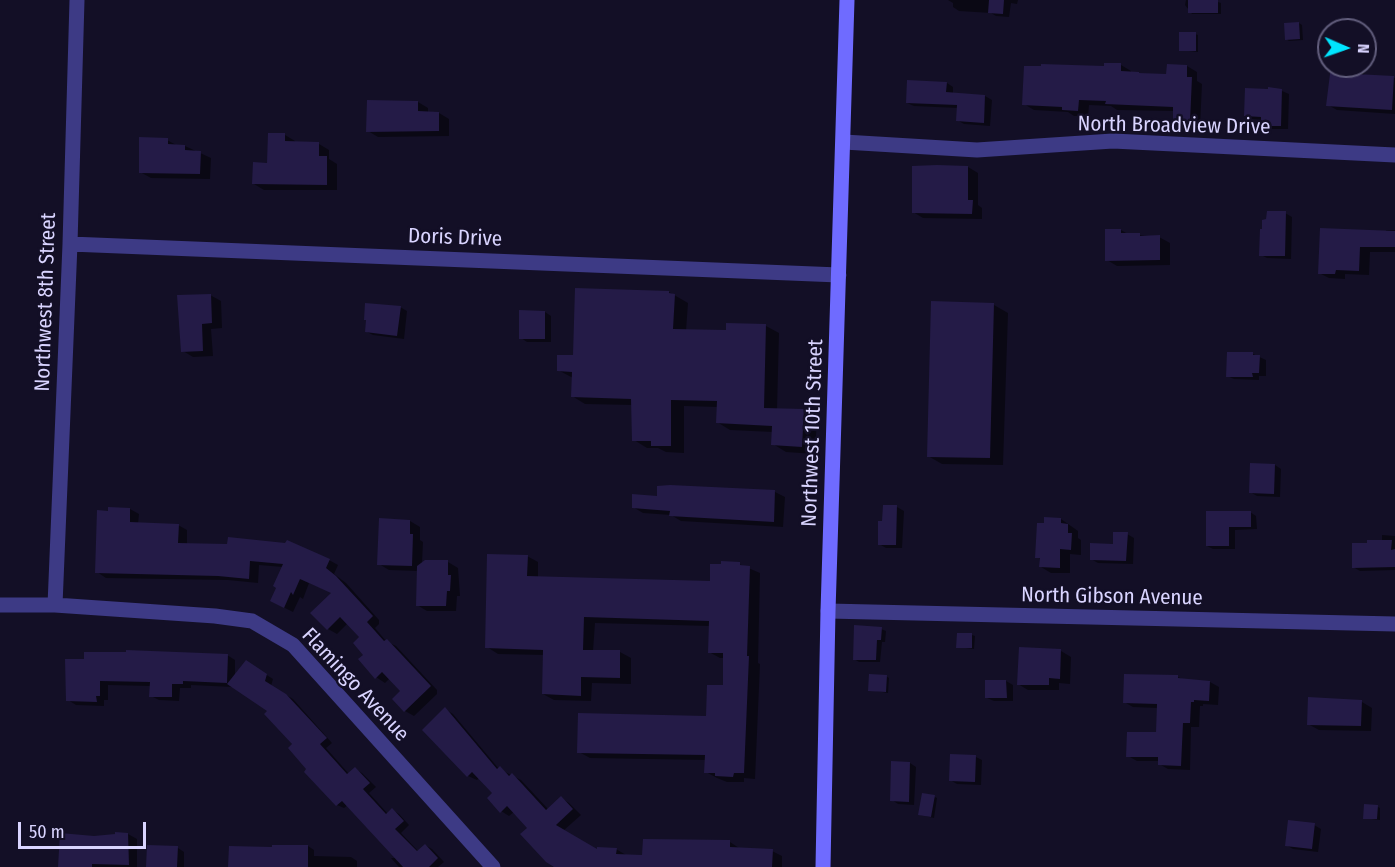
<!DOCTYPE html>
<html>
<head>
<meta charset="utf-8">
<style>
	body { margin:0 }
	#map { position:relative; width:1395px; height:867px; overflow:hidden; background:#130f26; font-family:"Fira Sans Condensed",sans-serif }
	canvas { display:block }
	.north { position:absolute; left:1317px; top:18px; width:60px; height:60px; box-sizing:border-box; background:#130f26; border:2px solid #625e7d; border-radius:50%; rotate:92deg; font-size:16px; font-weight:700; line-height:24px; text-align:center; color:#d9d4ff }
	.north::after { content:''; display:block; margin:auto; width:21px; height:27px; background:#00e5ff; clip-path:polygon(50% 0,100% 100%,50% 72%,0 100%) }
	.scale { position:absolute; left:18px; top:822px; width:128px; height:27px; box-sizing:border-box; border:3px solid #d9d4ff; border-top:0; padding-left:8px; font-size:18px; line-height:21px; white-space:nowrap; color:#d9d4ff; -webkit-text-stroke:4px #130f26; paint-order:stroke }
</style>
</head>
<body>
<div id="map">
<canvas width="1395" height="867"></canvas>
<div class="north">N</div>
<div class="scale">50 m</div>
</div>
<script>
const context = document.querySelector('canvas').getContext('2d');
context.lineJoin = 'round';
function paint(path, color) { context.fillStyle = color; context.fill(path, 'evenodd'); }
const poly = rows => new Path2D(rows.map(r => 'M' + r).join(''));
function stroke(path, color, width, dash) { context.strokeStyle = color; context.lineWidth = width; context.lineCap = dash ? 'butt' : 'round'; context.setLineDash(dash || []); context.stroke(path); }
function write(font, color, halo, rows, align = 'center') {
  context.font = font + ' "Fira Sans Condensed",sans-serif'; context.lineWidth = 5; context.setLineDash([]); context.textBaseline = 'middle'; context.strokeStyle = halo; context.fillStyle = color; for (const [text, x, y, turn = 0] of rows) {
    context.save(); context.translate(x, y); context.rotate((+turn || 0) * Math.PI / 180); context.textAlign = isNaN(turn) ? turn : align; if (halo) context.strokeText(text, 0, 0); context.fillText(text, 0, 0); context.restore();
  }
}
paint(poly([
	[948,0,1018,0,1017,4,1011,3,1009,17,996,16,991,13,959,11,953,7,953,3],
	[1186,0,1218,2,1221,3,1221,14,1192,14,1185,5],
	[1299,23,1302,25,1303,40,1289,41,1286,39],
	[1195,34,1198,35,1198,52,1180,50],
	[1121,65,1131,71,1131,73,1168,75,1187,66,1197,72,1197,81,1202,84,1200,127,1185,127,1174,121,1174,111,1117,110,1111,106,1089,105,1088,116,1074,116,1068,112,1034,110,1024,104,1106,68],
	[1332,66,1365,66,1364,76,1395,78,1395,114,1337,110,1328,105],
	[947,83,953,87,953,94,985,96,992,100,990,126,964,124,957,120,958,108,914,106,907,103],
	[1246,90,1282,91,1289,94,1288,129,1269,129,1263,125,1263,120,1252,119,1245,116],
	[368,102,418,102,428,108,428,113,439,113,449,119,449,136,378,137,368,131],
	[269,134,285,135,295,141,295,143,319,144,329,150,329,159,337,164,337,190,264,190,254,184,268,164],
	[167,140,178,146,185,146,211,158,210,179,151,178,140,172],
	[968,167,978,173,978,205,982,208,982,219,923,218,913,212],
	[1285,213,1292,217,1291,259,1267,258,1261,255],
	[1321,229,1386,232,1386,230,1395,230,1395,252,1370,252,1369,275,1345,274,1345,279,1329,278,1319,273],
	[1121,230,1128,234,1159,237,1170,243,1170,265,1117,266,1107,260],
	[669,292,688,303,686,331,727,332,766,326,779,333,777,410,804,411,817,419,815,454,786,452,773,444,773,432,730,430,717,422,718,407,684,406,684,453,666,452,658,448,647,448,634,440,633,405,585,404,572,396,573,378,558,370,575,356],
	[210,295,221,301,222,328,211,329,213,356,193,357,183,351],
	[994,305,1008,313,1003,465,942,464,928,456],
	[400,307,407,311,404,339,373,335,367,332],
	[545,312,551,316,551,342,527,342,521,338],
	[1253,354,1266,360,1266,376,1259,376,1259,380,1234,379,1227,376],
	[1275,465,1281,469,1280,497,1257,496,1250,492],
	[659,488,775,492,785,497,783,527,681,521,671,515,643,513,633,507,658,497],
	[897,507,904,511,902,548,886,548,879,544,884,522],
	[130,509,139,514,138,524,178,525,187,530,187,544,329,560,338,565,334,574,346,583,379,620,379,624,375,628,386,641,396,646,437,690,437,694,414,716,405,711,403,691,390,678,385,683,376,677,365,655,361,637,348,623,337,634,328,629,333,593,309,583,303,599,300,597,293,612,281,606,278,587,283,567,259,565,258,583,228,580,106,578,97,572],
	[1208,512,1250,512,1256,516,1257,529,1235,530,1235,549,1213,549,1207,546],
	[1061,519,1078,531,1078,538,1081,540,1081,555,1070,554,1070,573,1051,573,1041,567,1041,559,1037,557],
	[410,521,420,527,420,540,423,542,422,563,448,562,458,568,460,596,457,596,456,611,427,611,417,605,418,571,389,570,379,564],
	[1127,534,1134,538,1133,564,1098,563,1091,559,1114,546],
	[1382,535,1395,536,1395,570,1360,571,1353,567,1382,542],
	[527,556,538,562,538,578,711,583,739,564,760,573,758,663,760,664,755,779,744,778,744,782,727,782,717,778,706,772,706,760,590,758,579,752,707,717,724,687,725,658,720,658,709,652,710,626,595,623,593,651,620,652,631,658,631,684,592,683,591,701,554,700,543,694,545,655,498,654,487,647],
	[881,629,886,631,885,642,882,642,880,662,859,662,854,659],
	[972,635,975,636,974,649,958,647],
	[1061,651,1071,657,1070,684,1059,683,1059,690,1028,690,1018,684],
	[227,655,235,660,235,677,246,662,273,679,271,686,293,699,332,743,326,748,349,774,355,769,362,773,376,787,369,793,388,814,392,810,399,814,409,825,401,833,419,852,425,845,432,849,444,862,438,867,399,867,391,858,397,858,348,805,344,808,337,805,308,768,270,711,233,687,191,685,191,688,180,688,179,701,159,700,151,696,151,686,108,685,108,700,104,700,104,706,76,705,68,700,66,660],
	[886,676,889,678,888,693,870,690],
	[1178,677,1182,679,1210,682,1219,687,1218,705,1203,704,1203,706,1200,706,1199,727,1191,727,1190,770,1168,769,1159,764,1160,761,1137,761,1128,756,1157,734,1158,708,1133,707,1124,702],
	[1006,681,1013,685,1013,701,994,701,987,698],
	[1362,702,1372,708,1371,731,1319,730,1308,724],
	[445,709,453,714,499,769,521,780,548,809,561,798,569,803,581,815,563,831,598,851,616,849,626,855,644,857,730,842,739,848,772,851,782,856,782,867,557,867,529,828,514,812,509,816,501,811,494,793,479,778,477,780,468,776],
	[976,757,982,760,981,785,957,784,950,780],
	[893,762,910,763,916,767,914,805,898,804,892,800],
	[935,797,937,798,934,818,920,815],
	[1378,807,1380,808,1380,820,1364,818],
	[1314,825,1321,829,1318,852,1293,849,1286,845],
	[128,834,137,839,137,867,59,867,94,837],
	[308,846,314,850,314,856,351,857,357,861,357,867,230,867,273,848],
	[178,848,184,852,184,867,147,867]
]), '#0007');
paint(poly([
	[989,0,1004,0,1003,14,988,13],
	[1188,0,1218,0,1218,13,1188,13],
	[1299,22,1300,39,1285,40,1284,23],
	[1179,32,1196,32,1196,51,1179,51],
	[1104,63,1121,63,1121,71,1139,72,1139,73,1166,74,1167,64,1187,65,1187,77,1192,77,1190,122,1173,122,1173,107,1105,104,1106,101,1079,100,1078,111,1062,110,1062,107,1022,105,1024,66,1041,66,1041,64,1104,66],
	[1331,66,1355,66,1355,74,1394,76,1392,110,1326,106],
	[907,80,947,82,946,92,985,95,984,123,956,121,957,105,906,103],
	[1268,87,1282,89,1281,126,1261,126,1261,117,1244,116,1245,88,1268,89],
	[367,100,418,101,418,111,439,112,439,131,366,132],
	[268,133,285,133,285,141,319,142,319,156,327,156,327,185,252,184,253,162,267,163],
	[139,137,168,138,168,144,185,145,185,150,201,151,200,174,139,173],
	[937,165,968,166,968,200,973,200,972,214,912,213,912,166],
	[1267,211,1286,211,1285,256,1259,256,1260,229,1262,229,1262,220,1266,219],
	[1320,228,1395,231,1395,247,1360,247,1359,271,1336,270,1335,274,1318,274],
	[1105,229,1121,229,1121,233,1140,233,1140,236,1160,235,1160,260,1105,261],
	[575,288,669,291,669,293,675,294,673,329,726,330,726,323,766,324,764,408,804,409,802,447,771,445,772,426,716,423,717,401,671,400,671,446,651,446,651,441,632,441,631,399,571,397,572,372,557,371,557,355,573,355],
	[211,294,212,323,202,324,203,351,181,352,177,295],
	[931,301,994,303,990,458,927,457],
	[365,303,401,306,397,336,365,332,366,320,364,320],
	[519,310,545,311,545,339,519,339],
	[1227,352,1253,352,1253,355,1260,355,1259,373,1252,373,1253,377,1226,377],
	[1250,463,1275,464,1274,494,1249,493],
	[670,485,775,490,774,522,669,516,670,511,632,508,632,494,657,496,657,486],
	[883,505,897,505,896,545,878,545,878,521,882,521],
	[108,507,130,508,130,522,179,524,178,543,227,544,228,537,285,543,287,540,330,559,326,568,336,576,373,616,367,622,384,641,387,639,431,686,404,712,392,699,400,691,382,672,375,679,358,659,363,655,353,643,359,637,340,617,327,630,310,613,331,593,300,579,293,595,291,592,284,608,270,601,276,588,273,586,283,564,250,561,249,579,218,576,95,573,97,510,108,511],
	[1206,511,1251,511,1251,527,1229,527,1229,546,1206,546],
	[1044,517,1061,518,1061,523,1068,524,1068,533,1072,533,1071,550,1060,549,1060,568,1039,567,1040,558,1035,558,1037,523,1044,523],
	[379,518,410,520,410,534,413,534,412,566,377,565],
	[1113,532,1128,532,1126,561,1090,560,1090,543,1113,544],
	[1367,540,1392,540,1391,550,1395,549,1395,567,1352,568,1352,543,1367,543],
	[487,554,528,555,527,576,710,581,710,564,721,564,721,561,740,562,740,565,750,566,747,656,749,656,744,773,734,773,733,777,715,776,715,773,704,773,705,755,577,753,578,713,706,716,707,685,723,685,723,653,708,653,709,621,584,617,583,650,620,650,620,678,581,677,581,696,542,694,543,650,485,648],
	[425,560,448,560,448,575,451,575,450,591,447,591,446,606,416,606,417,566],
	[854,625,882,627,881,640,877,640,876,660,853,660],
	[957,633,972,633,972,648,956,648],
	[1019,647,1061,649,1060,679,1049,678,1049,685,1017,685],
	[126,650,228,654,227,683,183,681,183,684,172,684,172,697,149,697,150,682,100,681,100,696,96,696,97,702,66,701,65,659,84,659,84,652,126,652],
	[246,660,267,674,265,681,286,694,327,738,320,744,347,774,355,767,370,783,363,789,386,814,392,808,404,821,395,829,417,851,425,844,438,858,429,867,403,867,342,801,336,806,304,772,306,769,288,748,292,744,264,714,267,711,227,684],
	[869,674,887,675,886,692,868,691],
	[1124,674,1178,675,1178,678,1210,681,1209,701,1194,700,1194,702,1191,702,1190,723,1183,723,1181,766,1158,765,1158,757,1126,757,1127,732,1156,732,1157,704,1123,703],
	[985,680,1006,680,1007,698,985,698],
	[1308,697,1362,700,1361,726,1307,725],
	[445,707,497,769,500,766,509,776,512,773,546,810,561,796,573,809,556,825,597,849,597,847,617,848,616,854,642,855,643,839,730,840,730,847,773,849,772,867,554,867,546,862,520,834,527,828,507,806,500,813,487,798,492,793,472,772,467,777,422,730],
	[950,754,976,755,975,782,949,781],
	[891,761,910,762,909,802,890,801],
	[922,793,935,795,931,817,918,815],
	[1364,804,1378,805,1377,819,1363,819],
	[1288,820,1315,823,1312,849,1285,846],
	[115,832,128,833,129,865,92,864,92,867,58,867,60,833,94,836,115,834],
	[147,845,178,846,177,867,146,867],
	[272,845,308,845,308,867,228,867,229,846,272,847]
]), '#241b47');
stroke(poly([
	[844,142,977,150,1113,141,1395,155],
	[70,244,839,275],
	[0,605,55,605,215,616,252,621,293,645,493,867],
	[55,605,70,244,77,0],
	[828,611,1395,624]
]), '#3d3a85', 15);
stroke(poly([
	[823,867,828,611,847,0]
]), '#6f6bff', 15);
write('21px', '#d9d4ff', '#130f26', [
	["North Broadview Drive",1174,126,1],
	["Doris Drive",455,238,2],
	["Northwest 8th Street",46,302,-88],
	["Northwest 10th Street",813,433,-88],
	["North Gibson Avenue",1112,597,1],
	["Flamingo Avenue",355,685,47]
]);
</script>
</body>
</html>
